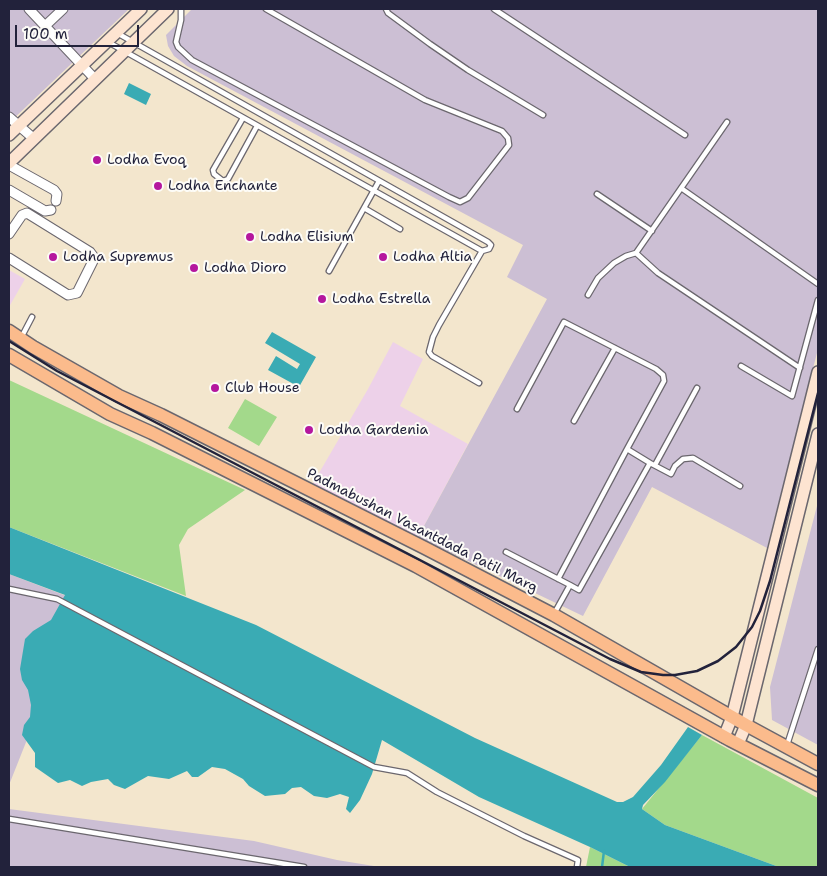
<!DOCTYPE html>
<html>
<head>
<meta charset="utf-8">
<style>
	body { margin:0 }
	#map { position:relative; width:827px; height:876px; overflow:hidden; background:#f3e6cd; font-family:"Shantell Sans",sans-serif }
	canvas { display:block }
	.frame { position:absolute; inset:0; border:10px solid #22223b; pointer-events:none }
	.scale { position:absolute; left:15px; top:25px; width:124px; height:22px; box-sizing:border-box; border:2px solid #22223b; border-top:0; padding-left:6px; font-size:15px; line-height:18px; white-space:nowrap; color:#22223b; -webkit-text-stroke:4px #fdfcf7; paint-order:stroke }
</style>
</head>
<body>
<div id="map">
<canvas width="827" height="876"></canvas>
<div class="frame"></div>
<div class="scale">100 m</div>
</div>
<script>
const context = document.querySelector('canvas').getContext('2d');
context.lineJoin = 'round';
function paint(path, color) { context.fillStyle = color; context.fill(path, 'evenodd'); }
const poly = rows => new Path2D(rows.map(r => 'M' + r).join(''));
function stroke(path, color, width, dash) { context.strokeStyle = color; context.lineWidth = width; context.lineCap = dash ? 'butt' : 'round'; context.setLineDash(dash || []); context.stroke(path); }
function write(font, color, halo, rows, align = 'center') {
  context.font = font + ' "Shantell Sans",sans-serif'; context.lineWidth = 4; context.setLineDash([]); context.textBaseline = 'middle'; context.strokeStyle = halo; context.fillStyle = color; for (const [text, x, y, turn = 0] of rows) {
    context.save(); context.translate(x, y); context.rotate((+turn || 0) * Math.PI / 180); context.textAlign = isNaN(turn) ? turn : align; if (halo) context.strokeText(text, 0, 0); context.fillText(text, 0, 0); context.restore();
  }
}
paint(poly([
	[9,270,25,279,9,307],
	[393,342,423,359,400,406,468,444,418,537,312,485,368,389]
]), '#edd1e9');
paint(poly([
	[9,9,129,9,9,123],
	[192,9,818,9,818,349,767,548,652,487,583,616,418,537,547,299,507,277,523,245,187,66,174,56,168,46,166,35],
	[818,502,818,745,772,720,770,687],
	[9,574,77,600,40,707,9,785],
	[9,809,254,841,337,860,380,867,9,867]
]), '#ccbfd4');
paint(poly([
	[9,380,245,490,188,529,179,545,186,596,9,527],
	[245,399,277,417,259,446,228,428],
	[702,735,818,798,818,867,779,867,665,825,642,809],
	[590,847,630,867,586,867]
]), '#a3d98b');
paint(poly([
	[129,83,151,94,146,105,124,94],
	[272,332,316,357,299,387,268,370,276,356,297,369,300,364,265,343],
	[9,527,256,625,475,738,617,802,623,802,633,797,661,765,688,727,702,735,665,782,643,805,642,809,665,825,779,867,630,867,590,847,479,797,382,740,372,774,360,800,350,813,346,809,349,797,340,794,327,798,314,796,301,787,292,788,285,794,265,796,249,786,243,779,225,769,212,767,198,777,192,777,187,771,169,779,148,776,125,789,114,785,108,779,91,782,82,786,70,780,58,783,35,767,35,753,22,735,24,725,30,717,31,705,28,690,22,680,20,669,25,639,33,631,51,620,65,595,9,574]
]), '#3aabb4');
stroke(poly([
	[602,867,604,851]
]), '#3aabb4', 2.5);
const lane = poly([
	[181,9,181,20,176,42,178,47,192,60,449,197,460,202,468,198,509,145,508,138,502,131,425,100,266,9],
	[386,9,388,13,430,44,468,70,543,115],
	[494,9,685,135],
	[108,42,482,251,489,249,491,245,488,242,117,33],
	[243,118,213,170,214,174,223,181,228,179,257,126],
	[681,188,818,284],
	[597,194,652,231],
	[364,208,400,229],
	[636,253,658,273,800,368],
	[329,271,379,181],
	[588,295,598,278,614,263,626,256,636,253,727,122],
	[21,338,32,317],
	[741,366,792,396,818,300],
	[479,383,432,356,429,352,433,337,439,325,482,251],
	[517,409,564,322,656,369,663,375,664,381,627,449],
	[574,421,615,348],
	[655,465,697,388],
	[506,552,570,585,554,614],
	[558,579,627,449,650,463],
	[570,585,579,590,650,463,671,474,675,466,683,459,693,458,740,486],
	[9,589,57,599,374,767,407,773,437,792,524,836,578,860,577,867],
	[787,745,818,649],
	[9,819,304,867]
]);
const street = poly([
	[29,9,94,78],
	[45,26,63,9],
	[9,117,33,138],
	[9,165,54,190,57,194,56,201],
	[9,190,45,211,51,210],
	[9,234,22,215,27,213,90,252,93,256,93,261,77,293,68,295,9,258]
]);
const secondary = poly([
	[9,135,141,9],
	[9,163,168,9],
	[724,737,732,717,818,372],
	[738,744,746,725,818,434]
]);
const primary = poly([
	[9,331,33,347,119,396,161,415,425,548,554,615,746,725,818,764],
	[9,355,110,414,152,433,416,566,730,740,818,785]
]);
stroke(lane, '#6b676e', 7);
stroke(street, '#6b676e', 11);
stroke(secondary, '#6b676e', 14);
stroke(primary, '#6b676e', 15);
stroke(lane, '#fff', 4.5);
stroke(street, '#fff', 9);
stroke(secondary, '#fde4d1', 11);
stroke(primary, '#fbbb8c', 12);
stroke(poly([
	[9,341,57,371,610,659,641,672,663,675,675,675,697,671,718,661,736,647,752,627,760,611,770,581,818,393]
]), '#22223b', 2.5);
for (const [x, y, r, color] of [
	[97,160,5,"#b5179e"],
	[158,186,5,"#b5179e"],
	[250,237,5,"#b5179e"],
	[53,257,5,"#b5179e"],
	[383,257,5,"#b5179e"],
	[194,268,5,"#b5179e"],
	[322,299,5,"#b5179e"],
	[215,388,5,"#b5179e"],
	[309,430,5,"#b5179e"]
]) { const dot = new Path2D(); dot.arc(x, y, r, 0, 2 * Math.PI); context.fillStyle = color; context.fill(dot); stroke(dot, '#fdfcf7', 2); }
write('14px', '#22223b', '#fdfcf7', [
	["Lodha Evoq",107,160],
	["Lodha Enchante",168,186],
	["Lodha Elisium",260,237],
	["Lodha Supremus",63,257],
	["Lodha Altia",393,257],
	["Lodha Dioro",204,268],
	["Lodha Estrella",332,299],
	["Club House",225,388],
	["Lodha Gardenia",319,430]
], 'left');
write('14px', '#22223b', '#fdfcf7', [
	["Padmabushan Vasantdada Patil Marg",422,531,27]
]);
</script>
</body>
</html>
